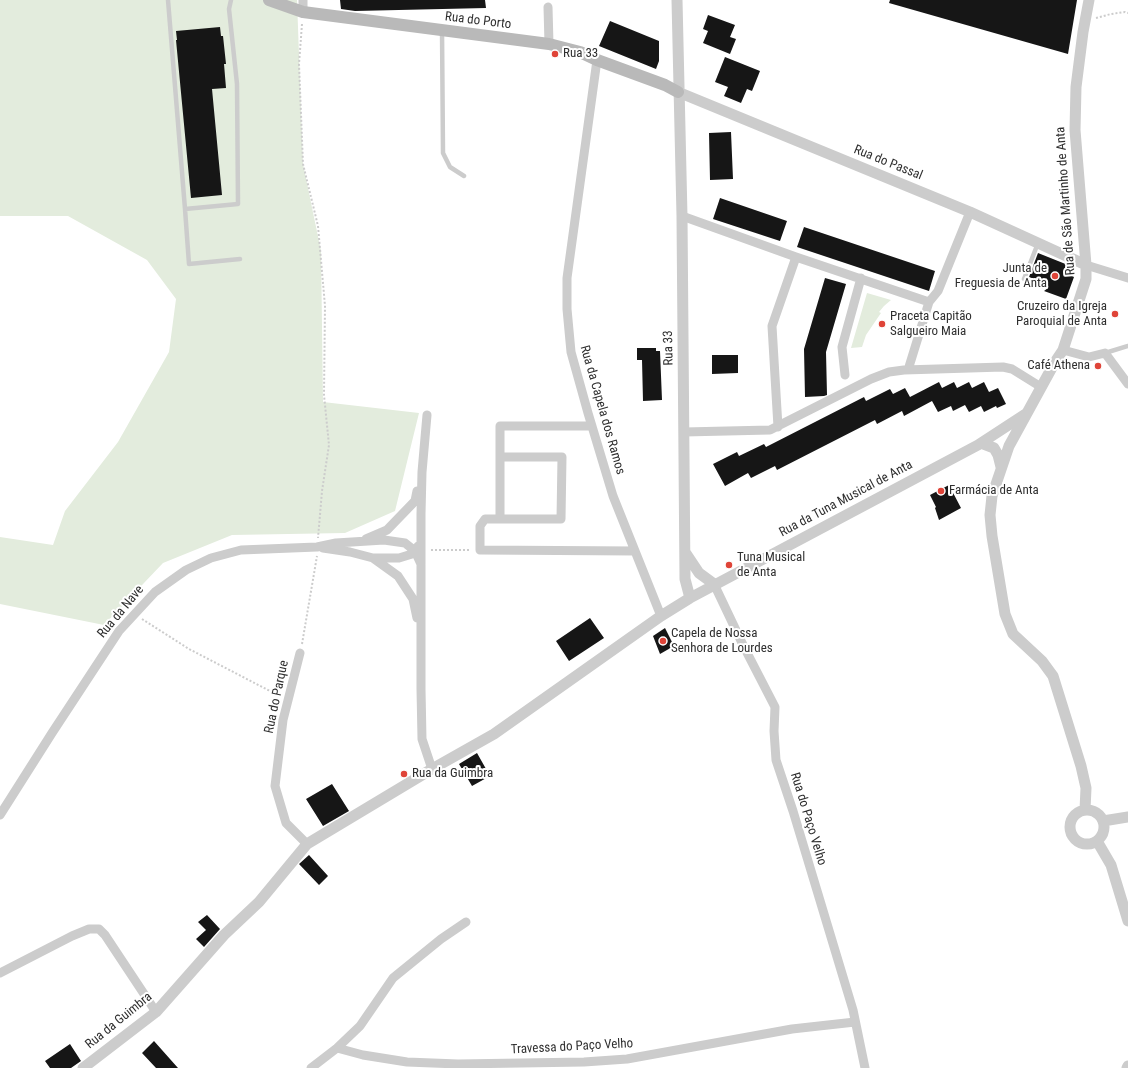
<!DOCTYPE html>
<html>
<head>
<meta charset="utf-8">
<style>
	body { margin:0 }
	canvas { display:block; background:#fff }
</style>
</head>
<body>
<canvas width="1128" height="1068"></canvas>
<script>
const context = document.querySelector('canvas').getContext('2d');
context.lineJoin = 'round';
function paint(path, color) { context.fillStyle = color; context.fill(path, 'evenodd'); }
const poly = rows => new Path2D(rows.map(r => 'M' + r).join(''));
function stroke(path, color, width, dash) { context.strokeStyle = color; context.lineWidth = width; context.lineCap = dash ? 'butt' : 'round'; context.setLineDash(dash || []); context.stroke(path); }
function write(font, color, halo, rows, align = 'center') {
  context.font = font + ' "Roboto Condensed",sans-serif'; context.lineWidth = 4; context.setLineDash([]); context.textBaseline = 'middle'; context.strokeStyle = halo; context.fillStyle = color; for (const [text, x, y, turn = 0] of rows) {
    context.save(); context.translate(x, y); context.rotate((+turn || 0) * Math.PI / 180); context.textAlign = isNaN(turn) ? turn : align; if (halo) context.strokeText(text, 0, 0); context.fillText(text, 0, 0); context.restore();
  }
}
paint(poly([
	[0,0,297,0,303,164,321,251,323,402,419,413,395,511,345,533,232,535,163,563,104,625,0,604,0,537,53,545,65,511,118,442,169,352,176,299,147,260,68,216,0,216],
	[867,293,891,300,884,306,879,312,881,313,866,335,862,347,851,348]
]), '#e3ecdd');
paint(poly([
	[340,0,485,0,486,8,355,11,341,9],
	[890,0,1077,0,1068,54,889,3],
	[708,15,735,25,730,37,736,39,730,54,703,43,708,31,703,29],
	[610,21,659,41,659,61,656,69,599,46],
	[220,27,221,36,223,36,226,64,224,64,226,88,212,89,222,195,191,198,176,40,177,40,176,31],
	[725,57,760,71,752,91,747,89,741,103,724,96,728,87,715,82],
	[731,132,733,179,710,180,709,133],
	[720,198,787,221,780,241,713,219],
	[804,227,935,271,929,291,797,247],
	[1038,253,1073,267,1070,275,1074,277,1066,299,1044,291,1048,288,1047,284,1029,277],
	[825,278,846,284,826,352,827,395,824,396,805,397,804,349],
	[637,348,656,348,656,351,660,351,662,400,643,401,642,360,637,360],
	[712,355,738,355,738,373,712,374],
	[939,382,942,388,954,382,957,388,969,382,972,388,984,382,989,392,998,388,1006,404,997,408,996,406,984,412,981,406,969,412,965,405,953,411,951,406,938,412,932,401,904,416,902,411,877,424,875,420,777,470,775,466,751,478,748,473,725,486,713,464,737,452,739,456,764,444,766,447,864,397,866,401,890,389,893,394,905,388,910,397],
	[949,485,961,508,939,520,935,508,936,507,930,495],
	[590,618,604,638,569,661,556,641],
	[665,628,674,646,660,654,653,636],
	[477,753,490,776,472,786,459,764],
	[332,784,349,811,323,826,306,799],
	[309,855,328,876,319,885,299,864],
	[207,915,220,929,204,947,196,939,206,930,198,922],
	[154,1041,178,1068,156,1068,142,1053],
	[70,1044,81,1061,71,1068,50,1068,45,1061]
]), '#161616');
stroke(poly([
	[1096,18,1111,14,1125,12,1128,13],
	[302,24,299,64,303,164,318,226,325,306,324,395,329,445,322,491,318,538],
	[431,550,471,550],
	[142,619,189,649,268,690,280,694],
	[302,644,317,556]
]), '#ccc', 2, [2, 2]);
stroke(poly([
	[168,0,185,209,238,204,237,84,229,9,231,0],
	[442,30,443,153,450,167,464,176],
	[185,209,189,264,240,259],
	[1038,243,1024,279,1044,287],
	[1105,353,1128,346]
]), '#ccc', 4.5);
stroke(poly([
	[303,0,303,12],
	[548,7,549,44],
	[597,60,567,278,567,309,571,352,588,413,613,496,661,616],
	[682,216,796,257,929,302],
	[1086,265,1128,278],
	[1063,350,1089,357,1105,353,1128,384],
	[908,370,929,302,938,291,970,212],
	[845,375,842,347,861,278],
	[427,415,422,472,421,514,421,689,422,739,432,769],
	[592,426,500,426,500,457,562,457,561,519,485,519,480,526,480,550,635,551],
	[778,427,772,326,796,257],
	[684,432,770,430,871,379,889,372,904,370,1003,367,1012,369,1041,387],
	[500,457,500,519],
	[366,539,387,530,415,501,417,491],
	[323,548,350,552,373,558,399,558,412,554,415,551,418,546],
	[373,558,398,576,413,599,417,618],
	[714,584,743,645,775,707,774,731,776,760,793,811,853,1010,865,1068],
	[300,653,283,720,275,786,286,823,307,844],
	[0,815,52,733,119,631,155,592,186,570,211,558,241,550,317,547,336,543,384,540,405,543,415,551,421,564],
	[0,973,72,936,89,929,99,929,105,935,156,1012],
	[337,1048,363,1055,407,1062,458,1064,584,1062,627,1059,792,1029,855,1022],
	[311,1068,337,1048,360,1026,393,978,441,939,466,922]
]), '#ccc', 9);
stroke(poly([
	[677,0,682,216,685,579,690,598],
	[678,92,970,212,1086,265],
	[981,443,994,448,998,455,1001,467],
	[685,552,699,573,714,584],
	'1070 827a17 17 0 1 1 34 0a17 17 0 1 1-34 0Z',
	[1085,810,1086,788,1081,766,1053,676,1042,661,1013,634,1005,614,992,536,990,515,992,496,1009,446,1055,362,1063,350,1086,279,1086,265,1075,130,1076,87,1083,32,1089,0],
	[1103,821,1128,817],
	[1097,841,1111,865,1128,921],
	[83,1068,156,1012,224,935,259,902,307,844,432,769,494,734,661,616,690,598,978,445,1027,413],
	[1127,1068,1128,1066]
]), '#ccc', 11);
stroke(poly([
	[269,0,303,12,549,44,580,52,597,60,665,85,678,92]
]), '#b9b9b9', 12);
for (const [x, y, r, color] of [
	[555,54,4,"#df4438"],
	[1055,276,4,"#df4438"],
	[1115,314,4,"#df4438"],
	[882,324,4,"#df4438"],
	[1098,366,4,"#df4438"],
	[941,491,4,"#df4438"],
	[729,565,4,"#df4438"],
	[663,641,4,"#df4438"],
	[404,774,4,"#df4438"]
]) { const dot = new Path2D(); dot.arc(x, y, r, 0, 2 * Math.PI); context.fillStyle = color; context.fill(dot); stroke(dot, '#fff', 1.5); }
write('13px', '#2f2f2f', '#fff', [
	["Rua do Porto",478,21,7],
	["Rua do Passal",888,163,22],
	["Rua de São Martinho de Anta",1066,201,-94],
	["Rua 33",669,348,-91],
	["Rua da Capela dos Ramos",602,410,74],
	["Rua da Tuna Musical de Anta",846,499,-28],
	["Rua da Nave",121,612,-50],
	["Rua do Parque",277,697,-78],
	["Rua do Paço Velho",808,819,73],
	["Rua da Guimbra",119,1021,-39],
	["Travessa do Paço Velho",572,1047,-3]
]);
write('13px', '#2f2f2f', '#fff', [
	["Rua 33",563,54],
	["Junta de",1047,269,"right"],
	["Freguesia de Anta",1047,284,"right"],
	["Cruzeiro da Igreja",1107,307,"right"],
	["Paroquial de Anta",1107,322,"right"],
	["Praceta Capitão",890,317],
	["Salgueiro Maia",890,332],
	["Café Athena",1090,366,"right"],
	["Farmácia de Anta",949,491],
	["Tuna Musical",737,558],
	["de Anta",737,573],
	["Capela de Nossa",671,634],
	["Senhora de Lourdes",671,649],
	["Rua da Guimbra",412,774]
], 'left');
</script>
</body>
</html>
